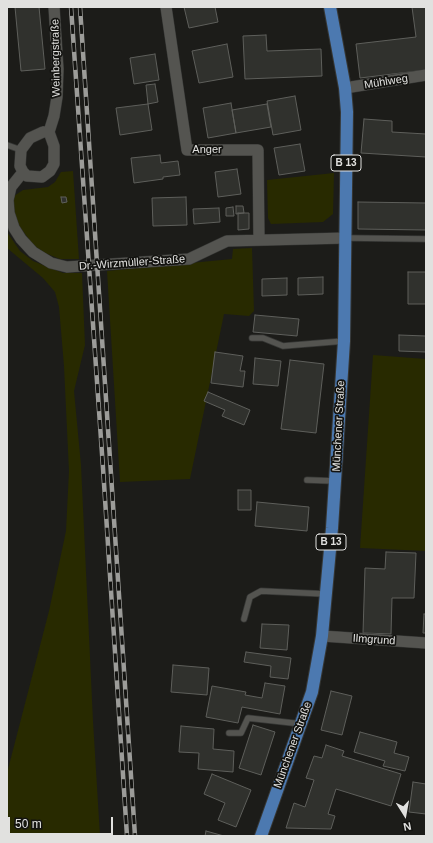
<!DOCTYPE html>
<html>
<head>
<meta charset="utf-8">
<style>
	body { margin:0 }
	#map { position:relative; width:433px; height:843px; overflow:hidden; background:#1c1c19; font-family:Helvetica,sans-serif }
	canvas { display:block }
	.frame { position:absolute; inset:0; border:8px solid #e1e1df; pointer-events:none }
	.north { position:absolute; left:385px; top:795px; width:40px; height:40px; -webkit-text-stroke:3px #131310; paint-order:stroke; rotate:169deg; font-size:11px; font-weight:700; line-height:16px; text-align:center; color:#e1e1df }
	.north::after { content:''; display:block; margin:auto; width:14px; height:18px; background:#e1e1df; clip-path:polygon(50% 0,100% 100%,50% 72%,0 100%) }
	.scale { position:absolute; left:8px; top:817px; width:105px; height:18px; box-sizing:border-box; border:2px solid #e1e1df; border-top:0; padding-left:5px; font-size:12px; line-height:14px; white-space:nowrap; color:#e1e1df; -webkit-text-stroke:3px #131310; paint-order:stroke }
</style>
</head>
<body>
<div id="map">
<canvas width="433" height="843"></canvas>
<div class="frame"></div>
<div class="north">N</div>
<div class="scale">50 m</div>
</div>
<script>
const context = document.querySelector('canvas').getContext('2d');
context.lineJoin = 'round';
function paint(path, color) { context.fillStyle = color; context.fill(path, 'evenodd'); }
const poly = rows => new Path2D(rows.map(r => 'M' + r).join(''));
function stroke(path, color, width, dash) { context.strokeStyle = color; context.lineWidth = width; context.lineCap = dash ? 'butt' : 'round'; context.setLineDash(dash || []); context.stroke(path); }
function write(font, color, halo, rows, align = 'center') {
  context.font = font + ' Helvetica,sans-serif'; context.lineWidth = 3.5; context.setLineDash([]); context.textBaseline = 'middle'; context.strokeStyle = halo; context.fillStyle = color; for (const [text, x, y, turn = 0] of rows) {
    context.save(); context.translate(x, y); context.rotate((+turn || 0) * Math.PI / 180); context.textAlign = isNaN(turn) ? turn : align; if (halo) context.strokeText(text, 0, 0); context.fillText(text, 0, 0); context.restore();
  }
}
paint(poly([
	[73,171,79,259,60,259,45,253,33,245,15,220,13,204,14,196,23,190,48,187,55,182,61,172],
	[334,173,333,214,323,222,271,224,268,218,267,180],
	[7,232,20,251,33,261,63,273,82,273,85,345,74,391,81,465,93,721,100,836,7,836,7,773,49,611,66,531,69,471,64,366,59,307,55,292,43,278,7,248],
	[252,248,254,311,249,316,224,314,190,479,120,482,107,271,232,259,233,249],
	[373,355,426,359,426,551,360,548]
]), '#282a00');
const building = poly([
	[15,7,39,7,45,69,21,71,15,7],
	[184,7,215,7,218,22,189,28,184,7],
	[412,7,426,7,426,70,360,78,356,44,416,37,412,7],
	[266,35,267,51,321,49,322,76,245,79,243,36,266,35],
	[227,44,233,77,199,83,192,51,227,44],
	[155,54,159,80,134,84,130,58,155,54],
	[155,84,158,102,148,104,146,85,155,84],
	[295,96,301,130,273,135,267,101,295,96],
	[231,103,236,133,208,138,203,108,231,103],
	[148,104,152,130,120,135,116,108,148,104],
	[267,104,271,127,236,133,232,110,267,104],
	[364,119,392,121,392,132,426,134,426,157,361,153,364,119],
	[300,144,305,171,279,175,274,148,300,144],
	[160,155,161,163,178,161,180,175,163,177,163,179,134,183,131,158,160,155],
	[237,169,241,194,218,197,215,172,237,169],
	[61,197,66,197,67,202,62,203,61,197],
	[186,197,187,225,153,226,152,198,186,197],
	[358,202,426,203,426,230,358,229,358,202],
	[236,206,243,206,244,213,236,214,236,206],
	[233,207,234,216,226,216,226,208,233,207],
	[219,208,220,222,194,224,193,209,219,208],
	[238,213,249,213,249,229,238,230,238,213],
	[408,272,426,272,426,304,408,304,408,272],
	[323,277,323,294,298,295,298,278,323,277],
	[287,278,287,295,262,296,262,279,287,278],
	[255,315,299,319,297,336,253,332,255,315],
	[399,335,426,336,426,352,399,351,399,335],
	[215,352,243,356,240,371,245,371,243,387,211,383,215,352],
	[255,358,281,361,278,386,253,384,255,358],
	[290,360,324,364,316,433,281,429,290,360],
	[208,392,250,410,244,425,222,416,225,410,204,401,208,392],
	[238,490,251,490,251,510,238,510,238,490],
	[257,502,309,507,307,531,255,526,257,502],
	[386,552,416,553,414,598,392,598,391,634,363,633,365,568,385,569,386,552],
	[424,614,426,614,426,633,423,633,424,614],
	[262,624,289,625,287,650,260,648,262,624],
	[246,652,291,658,288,679,270,677,271,666,244,662,246,652],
	[173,665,209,668,207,695,171,692,173,665],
	[265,683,285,686,280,714,242,707,238,723,206,717,212,686,246,692,245,695,262,698,265,683],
	[331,691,352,696,342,735,321,730,331,691],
	[253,725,275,732,261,775,239,768,253,725],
	[181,726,214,729,213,749,234,751,233,772,198,769,199,753,179,752,181,726],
	[360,732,397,742,394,753,409,757,405,771,383,766,385,761,354,752,360,732],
	[326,745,344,751,342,756,401,774,391,806,336,789,328,814,335,816,331,829,286,828,294,803,305,807,314,780,306,778,314,756,322,758,326,745],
	[212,774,251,790,236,827,218,820,225,803,204,794,212,774],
	[413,782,426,784,426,814,409,812,413,782],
	[206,831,224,836,205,836,206,831]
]);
paint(building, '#30312d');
stroke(building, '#5e5f5b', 1);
const service = poly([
	[7,145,21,150],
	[346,238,426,239],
	[252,338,263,338,283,346,344,341],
	[307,480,335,481],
	[244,619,250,597,261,591,326,594],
	[229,733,241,733,248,718,302,724]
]);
const minor = poly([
	[166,7,187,150,258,150,259,240],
	[345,88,426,75],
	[43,132,49,132,54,146,54,164,50,171,42,177,27,176,23,172,20,166,21,150,30,138,43,132],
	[49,132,54,116,57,97,58,69,54,7],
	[23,172,11,187,8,200,9,213,14,228,21,239,33,252,51,263,67,267,189,259,227,241,346,238],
	[322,636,426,643]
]);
const primary = poly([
	[261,836,312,692,322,636,332,528,344,341,347,112,345,88,330,7]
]);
stroke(service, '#363735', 7);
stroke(minor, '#363735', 12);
stroke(primary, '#363735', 14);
stroke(service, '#545450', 5.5);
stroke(minor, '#545450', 11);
stroke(primary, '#4c79b0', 12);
const rail = poly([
	[71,7,103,468,127,836],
	[80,7,135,836]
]);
stroke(rail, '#9c9c99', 4.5);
stroke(rail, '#131310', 3, [9]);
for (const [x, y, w] of [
	[346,163,30],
	[331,542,30]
]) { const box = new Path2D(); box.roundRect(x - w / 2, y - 8, w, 16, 3); context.fillStyle = '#131310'; context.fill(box); stroke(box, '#e1e1df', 1); }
write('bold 10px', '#e1e1df', null, [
	["B 13",346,163],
	["B 13",331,542]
]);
write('11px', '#e1e1df', '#131310', [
	["Weinbergstraße",56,58,-91],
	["Mühlweg",386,82,-9],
	["Anger",207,150],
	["Dr.-Wirzmüller-Straße",132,263,-4],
	["Münchener Straße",339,426,-87],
	["Ilmgrund",374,640,4],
	["Münchener Straße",293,745,-70]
]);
</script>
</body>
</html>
